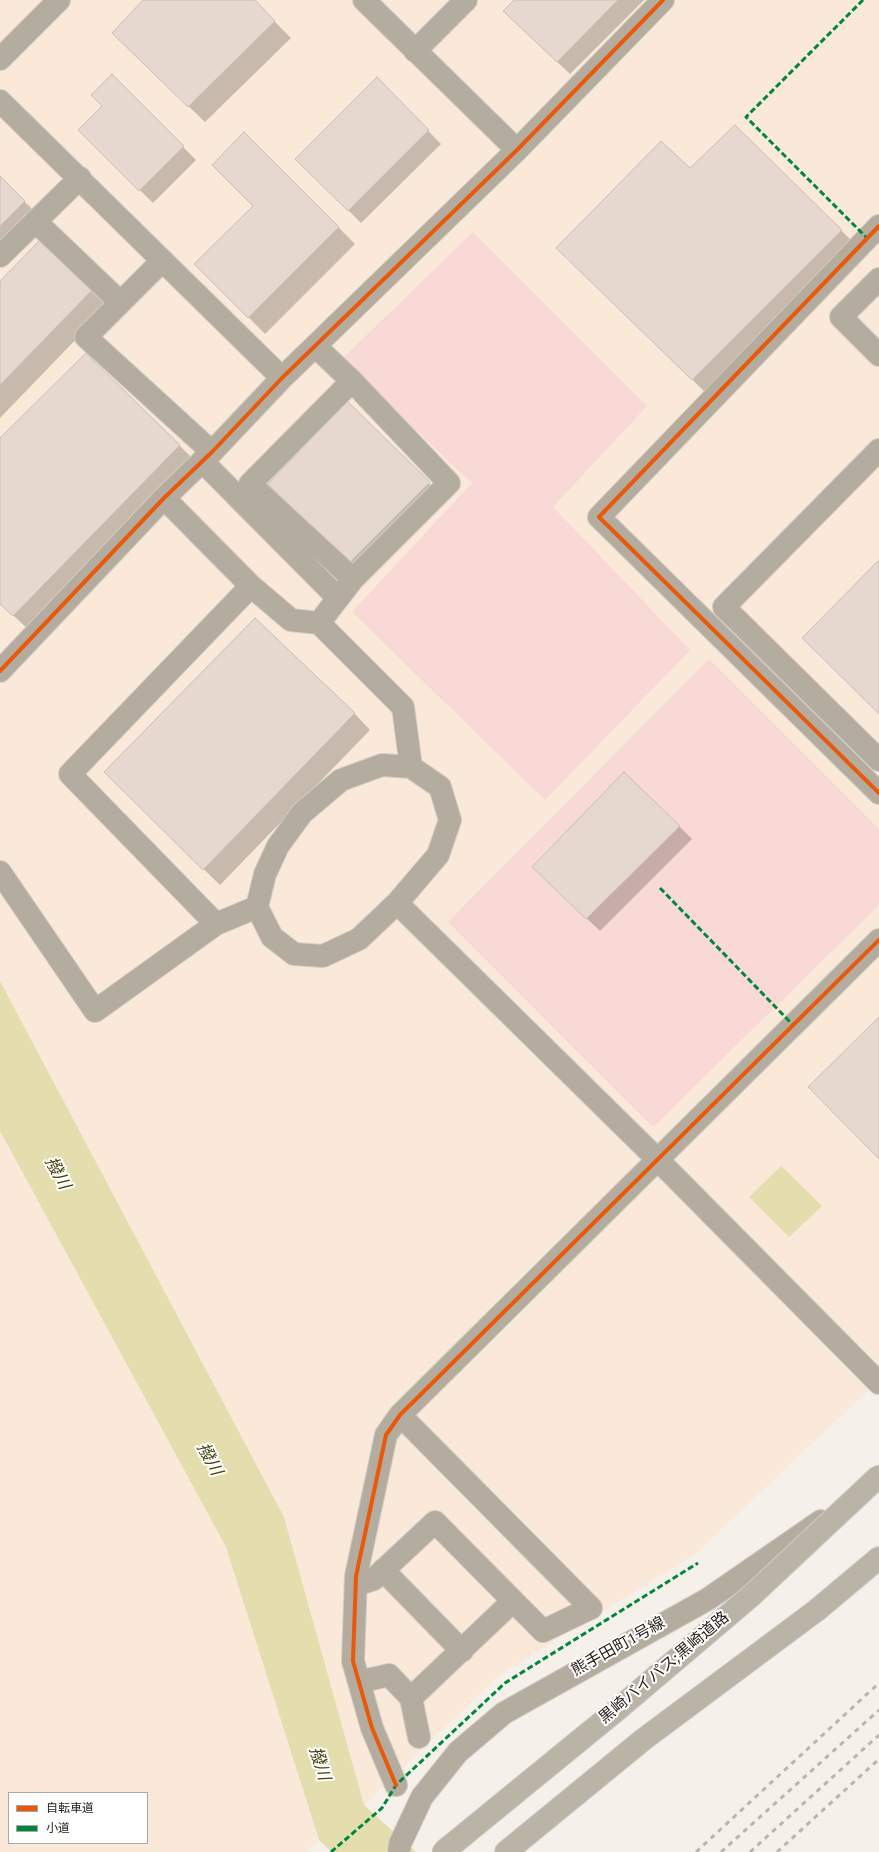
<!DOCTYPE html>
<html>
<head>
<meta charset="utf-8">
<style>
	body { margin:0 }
	#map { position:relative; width:879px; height:1852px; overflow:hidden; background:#f6f0ea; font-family:Spectral,"Noto Sans JP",serif }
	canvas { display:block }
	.legend { position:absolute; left:8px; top:1792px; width:140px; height:52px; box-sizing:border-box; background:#fefefe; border:1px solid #aaa6a4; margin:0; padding:5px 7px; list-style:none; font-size:12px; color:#2b231c }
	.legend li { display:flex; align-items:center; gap:8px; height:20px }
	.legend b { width:20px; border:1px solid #aaa6a4 }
</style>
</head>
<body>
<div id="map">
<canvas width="879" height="1852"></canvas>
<ul class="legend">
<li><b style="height:5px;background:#e8590c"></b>自転車道</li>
<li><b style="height:5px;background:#00873e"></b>小道</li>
</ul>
</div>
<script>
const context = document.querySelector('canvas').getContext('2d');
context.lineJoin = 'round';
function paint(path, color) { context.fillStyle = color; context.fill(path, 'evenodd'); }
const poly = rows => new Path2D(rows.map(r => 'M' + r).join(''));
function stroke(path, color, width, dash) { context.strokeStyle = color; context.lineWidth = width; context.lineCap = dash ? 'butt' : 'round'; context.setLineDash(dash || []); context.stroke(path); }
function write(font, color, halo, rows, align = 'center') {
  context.font = font + ' Spectral,"Noto Sans JP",serif'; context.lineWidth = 4; context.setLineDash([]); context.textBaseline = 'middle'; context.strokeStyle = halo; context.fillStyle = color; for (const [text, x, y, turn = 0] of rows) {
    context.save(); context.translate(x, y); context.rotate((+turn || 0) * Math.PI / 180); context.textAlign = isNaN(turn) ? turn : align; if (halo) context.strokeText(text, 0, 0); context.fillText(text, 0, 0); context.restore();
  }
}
paint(poly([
	[0,0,879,0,879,1380,694,1555,501,1674,364,1805,284,1517,0,981],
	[0,1131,226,1547,319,1840,307,1852,0,1852],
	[9,1793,147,1793,147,1843,9,1843]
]), '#fae8d9');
paint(poly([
	[473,232,647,406,553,507,690,650,545,800,352,612,472,483,341,360],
	[709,659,879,829,879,905,653,1127,448,922]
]), '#f9d9d5');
paint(poly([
	[0,981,284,1517,364,1805,416,1852,332,1852,319,1840,226,1547,0,1131],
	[781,1166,822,1206,789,1237,749,1197]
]), '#e4ddad');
paint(poly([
	[145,0,253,0,291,38,205,122,129,49],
	[516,0,644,0,570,74,517,24],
	[112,76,196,160,153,203,79,130,103,106],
	[377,79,441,144,361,223,297,159],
	[735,126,858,247,709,396,574,264,690,169],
	[244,133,355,244,265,334,196,264,255,206],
	[0,177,41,218,0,258],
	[44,238,110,304,0,418,0,282],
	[347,403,445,499,366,579,286,500],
	[0,440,179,445,196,462,30,631,0,603],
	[354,713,370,730,220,885,105,772],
	[679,826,692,839,600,931,546,880]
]), '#0003');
const building = poly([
	[143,0,255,0,275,21,188,107,112,33,143,0],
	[514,0,618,0,557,62,503,11,514,0],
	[112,74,184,146,139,191,78,130,102,106,91,95,112,74],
	[377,77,429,130,348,211,295,159,377,77],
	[735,125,842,230,692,380,556,248,661,141,690,168,735,125],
	[244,132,339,227,248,318,194,264,253,206,212,165,244,132],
	[0,176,25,201,0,226,0,176],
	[44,236,95,287,0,385,0,281,44,236],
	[86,353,180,445,13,616,0,604,0,438,86,353],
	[347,401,430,482,349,563,268,484,347,401],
	[879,560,879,714,802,638,879,560],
	[255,618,355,713,203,870,104,772,255,618],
	[624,772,680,826,586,919,532,867,624,772],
	[879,1017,879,1159,808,1087,879,1017]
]);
paint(building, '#e6d7cf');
stroke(building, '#c7c0bb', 1);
const minor = poly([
	[364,0,517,150],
	[415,51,466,0],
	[0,59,59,0],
	[0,101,282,378],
	[35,221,120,302],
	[879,226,599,517,879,793],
	[0,256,80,178],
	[162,261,86,337,212,452],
	[879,279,841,317,879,355],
	[315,346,352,381,449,483,353,579,319,623,403,707,411,767],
	[352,381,250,484,353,579],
	[879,450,724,607,879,760],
	[202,461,338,598],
	[164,498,251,586,291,620,319,623],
	[0,671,164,498,212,452,282,378,517,150,663,0],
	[382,765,411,767,440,787,450,820,438,855,397,903,359,939,323,956,294,954,272,937,257,907,265,874,278,846,302,813,341,780,382,765],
	[0,872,95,1011,216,924,257,907],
	[397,903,657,1159,879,1383],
	[216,924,70,774,251,586],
	[383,1570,462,1651],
	[356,1585,374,1579,435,1522,543,1631,591,1608,400,1415],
	[359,1682,389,1675,411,1698],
	[419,1737,411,1698,513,1601],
	[396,1785,372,1728,353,1661,356,1576,386,1435,400,1415,879,940],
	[399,1852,400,1844,422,1797,458,1752,504,1713,708,1599,821,1521]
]);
const highway = poly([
	[506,1852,644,1739,817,1610,879,1558]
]);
stroke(minor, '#d1cbc6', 24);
stroke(highway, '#d1cbc6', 24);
stroke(minor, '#b4ac9e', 22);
stroke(highway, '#bab4a7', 22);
stroke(poly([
	[696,1852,879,1683],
	[721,1852,879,1710],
	[750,1852,879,1735],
	[777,1852,879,1759]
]), '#bbb5ae', 3, [5, 5]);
const highwayBridge = poly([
	[443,1852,618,1709,752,1595,879,1476]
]);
stroke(highwayBridge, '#d1cbc6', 24, []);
stroke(highwayBridge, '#bab4a7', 22);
stroke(poly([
	[863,0,746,117,867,238],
	[660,888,794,1026],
	[331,1852,382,1808,396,1785,505,1683,698,1563]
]), '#00873e', 3, [6, 3]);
stroke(poly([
	[879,226,599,517,879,793],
	[0,671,164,498,212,452,282,378,517,150,663,0],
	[396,1785,372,1728,353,1661,356,1576,386,1435,400,1415,879,940]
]), '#e8590c', 4);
write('16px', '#2b231c', '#fefefe', [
	["熊手田町1号線",619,1648,-29],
	["黒崎バイパス;黒崎道路",665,1669,-40]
]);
write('italic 17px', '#4a4412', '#fefefe', [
	["撥川",56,1174,62],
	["撥川",208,1460,62],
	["撥川",318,1764,73]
]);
</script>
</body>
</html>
